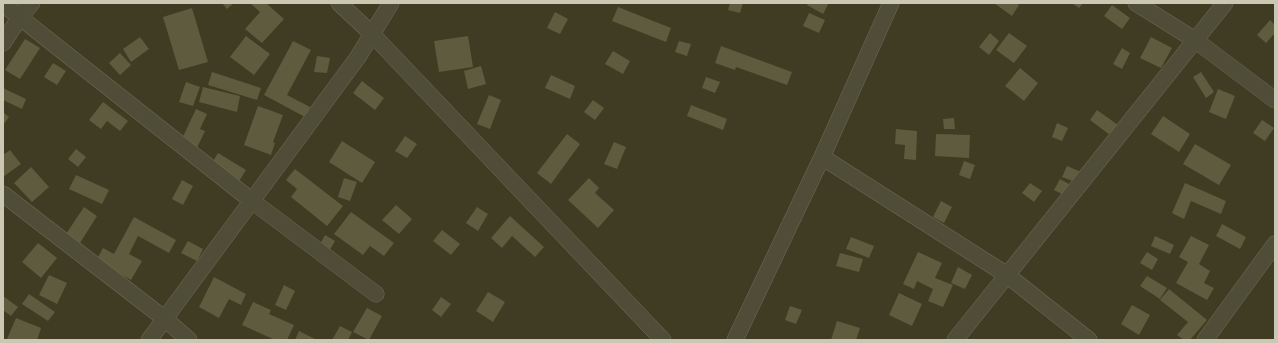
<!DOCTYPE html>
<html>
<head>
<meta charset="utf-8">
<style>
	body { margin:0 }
	#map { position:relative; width:1278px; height:343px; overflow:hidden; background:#3f3c23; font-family:Barlow,sans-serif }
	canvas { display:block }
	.frame { position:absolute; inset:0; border:4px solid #cac8b3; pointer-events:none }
</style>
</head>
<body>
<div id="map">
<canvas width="1278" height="343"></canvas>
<div class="frame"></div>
</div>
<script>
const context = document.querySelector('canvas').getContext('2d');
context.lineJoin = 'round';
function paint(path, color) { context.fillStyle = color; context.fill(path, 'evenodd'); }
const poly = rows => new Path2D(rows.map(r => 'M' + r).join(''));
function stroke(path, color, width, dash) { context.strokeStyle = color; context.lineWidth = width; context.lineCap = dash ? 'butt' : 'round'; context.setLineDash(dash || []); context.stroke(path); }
paint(poly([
	[222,3,234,3,227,9],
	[250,3,266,3,284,19,262,43,245,29,260,12],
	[730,3,743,3,740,13,728,10],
	[808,3,829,3,823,14,807,5],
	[994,3,1016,3,1019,5,1012,16],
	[1072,3,1083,3,1079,8],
	[1112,5,1130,18,1122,29,1104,16],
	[618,7,671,28,666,42,612,21],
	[192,8,208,62,179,70,163,17],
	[555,12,568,19,560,34,547,28],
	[809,13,825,20,819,33,803,26],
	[1270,20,1275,25,1275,33,1266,43,1257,35],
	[990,33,999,41,989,55,979,47],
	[1009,33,1027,46,1014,63,996,50],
	[246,36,270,54,254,75,230,57],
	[468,36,473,67,439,72,434,41],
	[140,37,149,49,131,62,123,49],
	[1151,37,1172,48,1161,68,1140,58],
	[25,39,40,48,20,79,5,70],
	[293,41,311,50,287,95,310,107,305,117,264,95],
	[679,41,691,44,687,56,675,52],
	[721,46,792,72,787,85,736,67,735,70,715,63],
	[1122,48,1130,53,1122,69,1113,64],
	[613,51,630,61,623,74,605,64],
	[120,53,131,65,120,75,109,63],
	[317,56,330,58,327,73,314,72],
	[53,63,66,71,57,85,44,77],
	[481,66,486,84,468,89,464,71],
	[1020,68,1038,83,1024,101,1005,86],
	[212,72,261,88,257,100,208,85],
	[1201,72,1214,92,1206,98,1193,77],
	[551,75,575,86,570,99,545,88],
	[706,77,720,82,715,93,702,88],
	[362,81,384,98,375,110,353,93],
	[186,82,200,87,193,106,179,102],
	[203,87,240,96,237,112,199,102],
	[3,88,26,99,22,109,3,100],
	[1218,89,1235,96,1226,119,1209,112],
	[489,95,501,100,490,129,477,124],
	[593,100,604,108,595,120,584,112],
	[103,102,128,121,120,131,107,121,101,129,89,120],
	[691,105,727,119,723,130,687,116],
	[258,106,283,115,273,142,275,143,271,155,244,145],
	[196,109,207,114,200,129,205,131,196,150,180,143],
	[1097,110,1118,125,1110,135,1090,120],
	[3,112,9,117,3,125],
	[1163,116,1190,134,1179,152,1151,134],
	[954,118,955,129,944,129,943,119],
	[1262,120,1274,128,1265,141,1253,133],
	[1057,123,1068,128,1062,141,1052,137],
	[896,129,917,131,916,160,904,159,905,145,895,144],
	[567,134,580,144,551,184,537,173],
	[936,134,970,135,969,158,935,156],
	[405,136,417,144,407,158,395,151],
	[342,141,375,162,362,183,329,162],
	[614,142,626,147,617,169,604,164],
	[1195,144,1231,165,1219,185,1183,164],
	[76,149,86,157,78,167,68,159],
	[10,150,21,164,3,177,3,155],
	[218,153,246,170,238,183,210,166],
	[964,161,975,165,970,179,959,175],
	[1067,166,1079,171,1075,182,1062,177],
	[31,167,49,187,32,202,14,183],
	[295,169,343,206,327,226,291,197,297,189,286,180],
	[76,175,109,190,102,204,69,189],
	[344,178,357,182,350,201,338,197],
	[589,178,599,188,595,193,614,210,598,228,568,200],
	[1060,179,1071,185,1066,196,1054,190],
	[182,180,193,186,183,205,172,199],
	[1030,183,1042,191,1034,202,1022,193],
	[1185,183,1226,201,1221,214,1191,201,1184,219,1172,213],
	[941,201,952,207,944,223,933,217],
	[396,205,412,219,399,234,382,220],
	[84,207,97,216,80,243,66,234],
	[477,207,488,214,478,231,466,223],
	[351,212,394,243,384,256,370,246,363,255,334,234],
	[510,216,544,247,535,257,512,236,502,248,491,238],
	[134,217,176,240,169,253,138,236,129,254,142,261,131,280,96,261,103,248,114,254],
	[1222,224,1246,237,1240,249,1216,236],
	[442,230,460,244,451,255,433,241],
	[325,235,335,241,328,253,318,248],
	[1155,236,1174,245,1170,254,1151,246],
	[1191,236,1209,245,1199,264,1210,271,1204,283,1214,288,1207,300,1176,283,1188,262,1179,257],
	[851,237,874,246,869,258,846,249],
	[188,241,203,249,197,261,181,253],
	[38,243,57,258,41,278,22,262],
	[918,252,942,263,935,278,953,285,943,307,928,301,933,289,917,281,914,289,903,284],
	[1147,252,1158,259,1152,270,1140,263],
	[840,253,863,259,859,272,836,266],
	[958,267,972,275,965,289,951,283],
	[49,275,67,283,57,304,39,295],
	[1147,276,1167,288,1160,299,1140,286],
	[214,277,246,294,241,305,229,299,219,318,199,307],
	[284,285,295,291,286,310,275,305],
	[1169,289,1207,320,1190,340,1184,340,1177,335,1188,322,1160,300],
	[488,292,505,302,493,322,476,311],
	[899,293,922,304,912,326,889,315],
	[29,294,55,312,48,321,22,304],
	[3,296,18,307,11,316,3,310],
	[441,297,451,304,441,317,432,310],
	[253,302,271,310,269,314,294,325,287,340,275,340,242,325],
	[1132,305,1150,315,1139,335,1121,324],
	[790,306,802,310,796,324,785,320],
	[367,308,382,316,369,340,353,332],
	[16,318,41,328,37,340,10,340,7,339],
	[837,321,860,328,856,340,831,340],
	[340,326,352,332,348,340,332,340],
	[299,331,317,340,295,340]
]), '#5e5b3f');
const minor = poly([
	[339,3,372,34,663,340],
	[1136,3,1195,40,1275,100],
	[3,4,252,201,376,294],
	[3,43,20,17,32,3],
	[822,157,1007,275,1089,340],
	[3,194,165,319,189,340],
	[149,340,358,57,391,3],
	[735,340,822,157,891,3],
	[955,340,1225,3],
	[1205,340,1275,244]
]);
stroke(minor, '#6d6b55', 17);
stroke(minor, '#4f4d37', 16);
</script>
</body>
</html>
